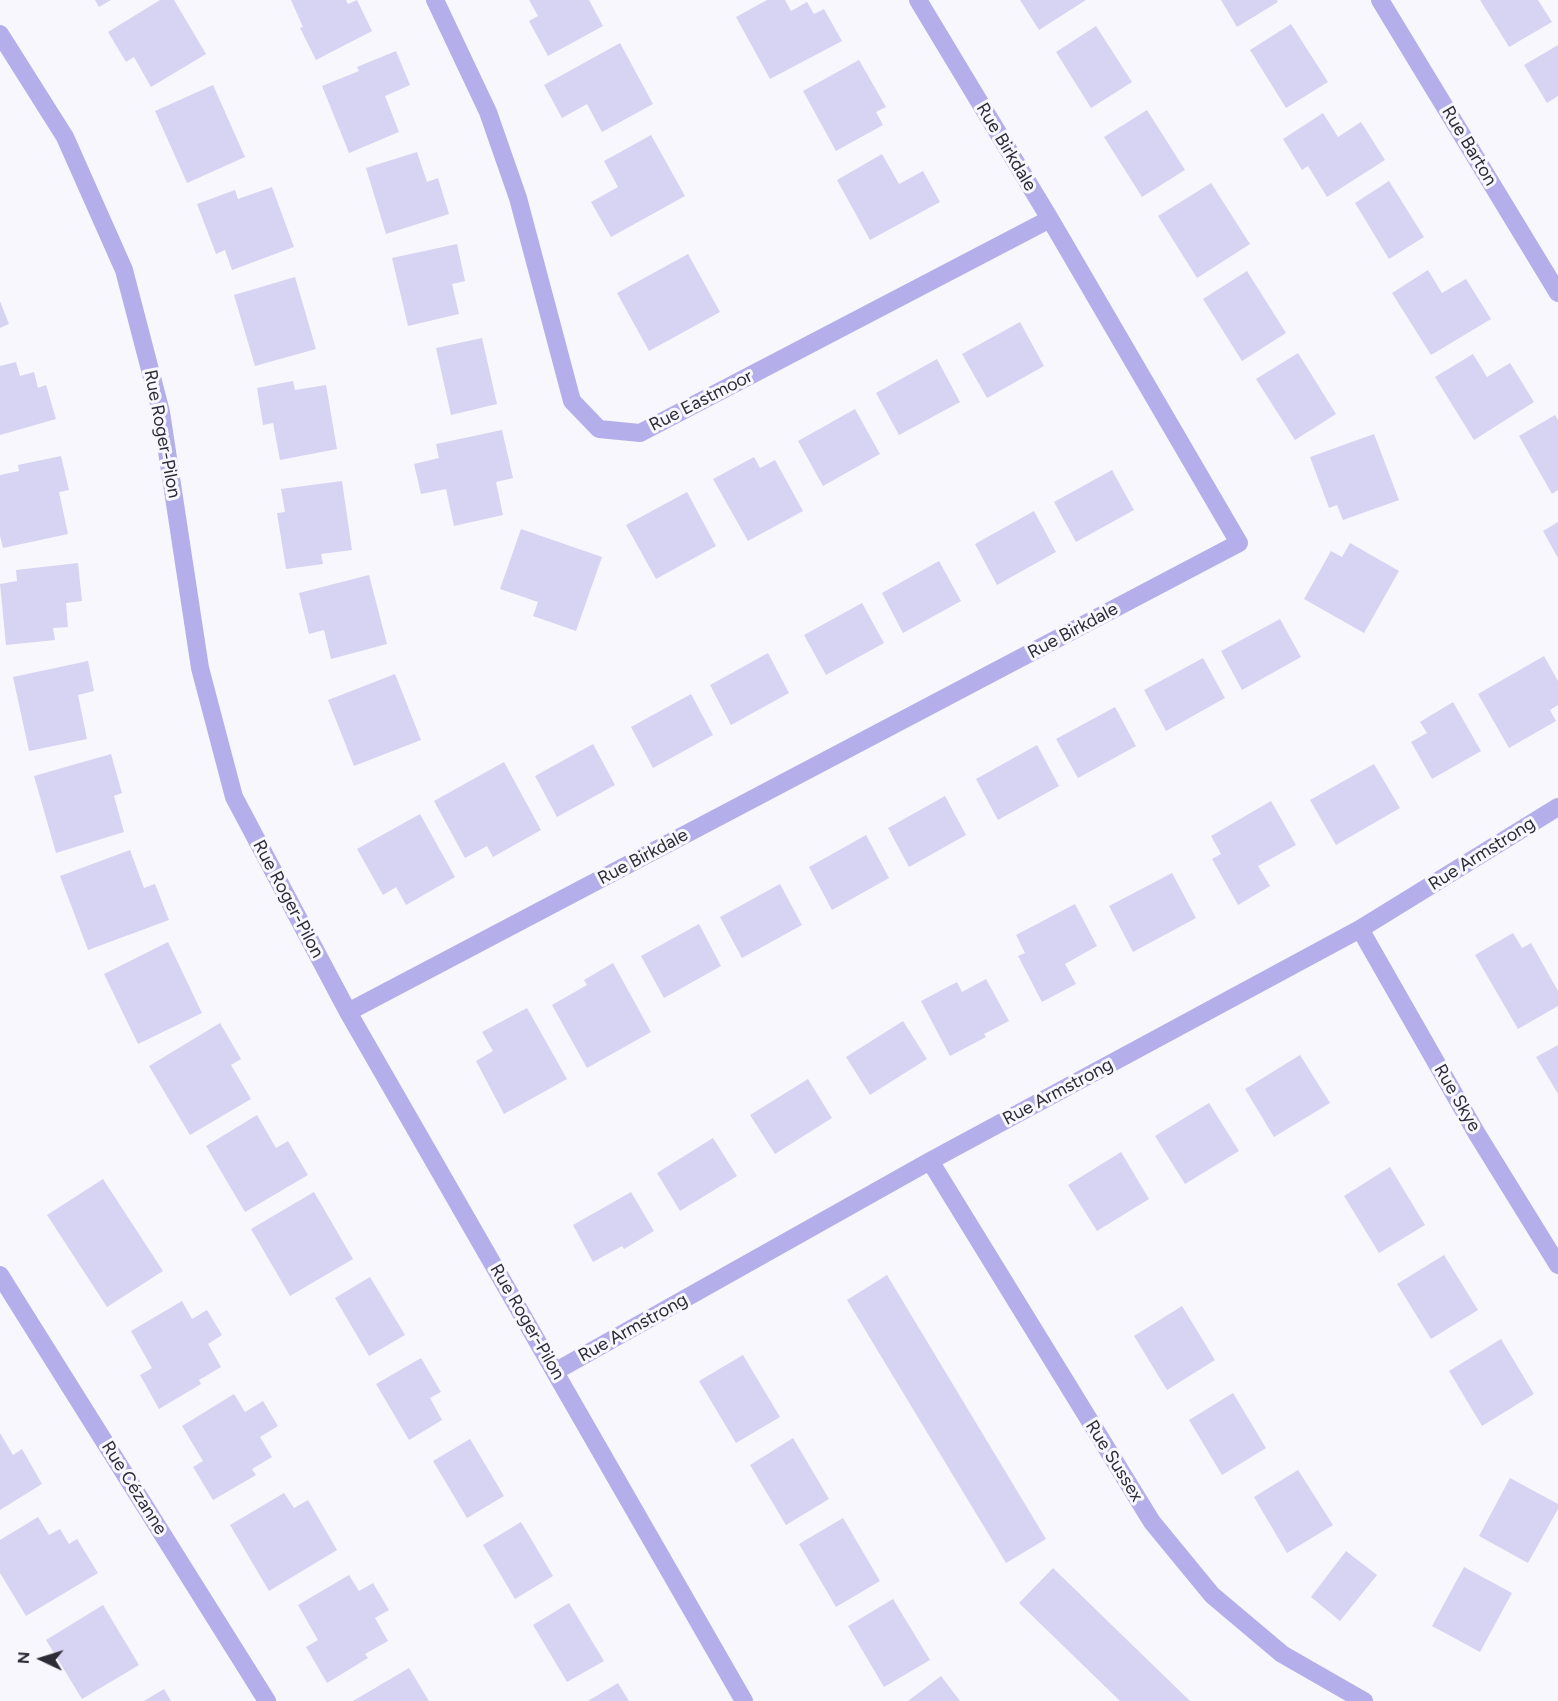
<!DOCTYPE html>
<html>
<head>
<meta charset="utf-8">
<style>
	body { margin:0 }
	#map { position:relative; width:1558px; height:1701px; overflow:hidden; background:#f8f7fe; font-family:Figtree,sans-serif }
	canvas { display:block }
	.north { position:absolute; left:12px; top:1629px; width:60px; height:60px; -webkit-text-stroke:4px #f8f7fe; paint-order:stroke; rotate:274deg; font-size:16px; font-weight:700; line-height:24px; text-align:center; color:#2d2b36 }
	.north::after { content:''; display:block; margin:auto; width:21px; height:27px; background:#2d2b36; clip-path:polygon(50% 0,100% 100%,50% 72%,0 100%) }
</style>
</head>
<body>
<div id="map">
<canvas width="1558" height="1701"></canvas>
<div class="north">N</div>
</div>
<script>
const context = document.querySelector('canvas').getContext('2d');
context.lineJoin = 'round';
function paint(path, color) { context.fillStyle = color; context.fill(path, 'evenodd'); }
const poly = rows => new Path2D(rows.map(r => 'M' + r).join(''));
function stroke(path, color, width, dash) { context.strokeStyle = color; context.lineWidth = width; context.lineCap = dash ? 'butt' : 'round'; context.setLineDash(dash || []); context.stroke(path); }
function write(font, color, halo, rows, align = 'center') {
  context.font = font + ' Figtree,sans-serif'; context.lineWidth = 6; context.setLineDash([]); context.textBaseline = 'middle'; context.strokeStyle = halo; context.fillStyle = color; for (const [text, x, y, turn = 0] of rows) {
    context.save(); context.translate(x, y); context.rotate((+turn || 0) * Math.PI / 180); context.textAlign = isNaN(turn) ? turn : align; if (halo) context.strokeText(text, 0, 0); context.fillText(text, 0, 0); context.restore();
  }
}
paint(poly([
	[95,0,111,0,99,7],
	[160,0,174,0,206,54,151,87,134,57,126,62,108,32],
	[291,0,346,0,348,4,357,0,372,31,316,60,300,28,303,27],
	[529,0,589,0,603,26,548,56,529,21,538,16],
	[767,0,785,0,791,11,807,2,814,14,824,9,842,41,770,79,736,17],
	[1020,0,1086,0,1039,30],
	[1221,0,1277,0,1278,2,1237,27],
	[1480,0,1538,0,1552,22,1509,47],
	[1291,24,1328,82,1286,108,1250,50],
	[1096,26,1132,82,1091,108,1056,52],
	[620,43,653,104,602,132,587,104,562,118,544,85],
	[1558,45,1558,96,1547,103,1524,65],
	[396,51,410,85,385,96,399,132,349,153,322,86,359,71,357,67],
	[859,60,886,107,876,112,883,125,836,151,803,91],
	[213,85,245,157,187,183,155,111],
	[1147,110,1185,170,1142,197,1104,137],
	[1323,113,1338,137,1361,122,1385,160,1327,197,1308,166,1302,170,1283,139],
	[651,135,685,196,611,237,591,202,618,187,604,161],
	[417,152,427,182,438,178,449,214,386,234,366,168],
	[882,154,899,184,923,171,940,202,870,240,837,180],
	[1389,181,1424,237,1389,259,1355,203],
	[1211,183,1250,244,1197,278,1158,216],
	[272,187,294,247,232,270,225,250,216,254,197,204,235,190,238,199],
	[457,244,465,281,452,284,459,314,408,326,392,258],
	[688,254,720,312,649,351,617,293],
	[1428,270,1442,293,1466,279,1491,319,1431,355,1392,293],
	[1247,271,1286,333,1242,361,1203,299],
	[295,277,316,349,255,366,234,295],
	[0,301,9,324,0,328],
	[1020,322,1044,366,987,398,962,354],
	[482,338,497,404,451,415,436,348],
	[1298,353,1336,414,1295,440,1256,379],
	[1473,354,1487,377,1510,363,1534,402,1474,440,1435,377],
	[937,359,960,402,899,435,876,393],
	[16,362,20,376,34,372,38,388,46,385,56,419,0,435,0,366],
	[293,381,295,390,326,385,337,449,280,460,273,423,263,425,257,388],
	[855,409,880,454,823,486,798,441],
	[1555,415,1558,420,1558,490,1552,494,1519,436],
	[502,430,513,478,496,482,503,515,454,526,446,489,421,494,414,464,439,458,436,444],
	[1374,434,1399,500,1343,520,1337,505,1329,508,1310,457],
	[61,456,69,490,59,492,68,534,3,548,0,536,0,475,19,471,18,465],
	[754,457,760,468,775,460,803,511,748,541,713,479],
	[1112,470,1134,510,1076,542,1054,502],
	[342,481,352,550,321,554,323,564,286,569,277,513,285,512,281,489],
	[687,492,716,546,656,579,626,525],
	[1034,511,1056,552,997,585,975,544],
	[1558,522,1558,558,1543,531],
	[521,529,602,557,576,631,533,616,538,602,500,589],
	[1350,543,1399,571,1364,633,1304,599,1331,551,1342,557],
	[939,561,961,601,903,633,882,593],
	[78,563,82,601,66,603,68,627,53,628,55,640,6,645,0,584,17,581,16,570],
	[369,575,387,644,331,659,324,630,309,634,299,593],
	[862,603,884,643,826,675,804,635],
	[1280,619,1301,657,1242,690,1221,651],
	[768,653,789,693,731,725,710,685],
	[1544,656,1558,681,1558,705,1550,710,1556,721,1509,748,1478,694],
	[1203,658,1225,698,1166,731,1144,690],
	[88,661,94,691,78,695,87,739,29,751,13,677],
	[395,674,421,740,354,766,328,700],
	[691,694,713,735,653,768,631,727],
	[1453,702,1481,751,1432,779,1411,742,1427,733,1420,722],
	[1115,707,1136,746,1078,778,1056,739],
	[593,744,615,785,557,817,535,776],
	[1037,745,1059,786,998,820,976,779],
	[111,754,122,793,114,796,124,832,56,853,34,776],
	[504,762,541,830,493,857,487,846,465,858,434,801],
	[1374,764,1400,808,1336,845,1310,800],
	[945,796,966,835,909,867,888,828],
	[1271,801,1296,845,1258,866,1270,886,1238,905,1212,859,1221,854,1211,836],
	[420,814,455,877,406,905,396,887,383,895,357,849],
	[866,835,889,878,832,910,809,867],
	[130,850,144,888,155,884,169,920,88,950,60,876],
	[1172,873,1196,918,1133,952,1109,906],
	[780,884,802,925,742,958,720,917],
	[1075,904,1097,946,1065,964,1076,984,1042,1002,1018,956,1025,953,1016,935],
	[699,924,721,966,664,998,641,956],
	[1513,933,1522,948,1531,943,1558,991,1558,1006,1518,1029,1475,955],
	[168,942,202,1013,138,1044,104,974],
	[613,963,651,1032,587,1068,552,1005,587,985,584,980],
	[986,979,1009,1021,984,1034,986,1037,950,1056,921,1001,957,982,962,992],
	[527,1008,567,1079,504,1114,476,1061,493,1051,482,1032],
	[903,1021,927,1059,870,1095,846,1057],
	[220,1023,241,1059,231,1065,251,1099,190,1135,149,1066],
	[1558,1045,1558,1094,1536,1057],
	[1300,1055,1330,1103,1274,1137,1245,1089],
	[808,1079,832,1118,775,1154,750,1115],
	[1209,1103,1239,1151,1185,1184,1155,1136],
	[257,1115,276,1148,288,1141,308,1175,245,1212,206,1146],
	[713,1138,737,1176,680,1211,657,1173],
	[1121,1152,1149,1199,1097,1231,1068,1185],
	[1390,1167,1425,1225,1379,1253,1344,1196],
	[103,1179,163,1271,107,1307,47,1215],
	[314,1192,353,1259,290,1296,251,1229],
	[631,1192,654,1231,624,1249,622,1246,593,1262,573,1225],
	[1444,1255,1478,1310,1431,1339,1397,1284],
	[887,1275,1046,1539,1006,1563,847,1300],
	[370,1277,405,1335,369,1356,335,1298],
	[182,1301,192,1319,207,1310,222,1335,208,1344,221,1367,199,1380,201,1384,159,1409,140,1375,152,1368,131,1331],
	[1182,1306,1215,1360,1167,1390,1134,1336],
	[1501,1339,1534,1394,1482,1426,1449,1371],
	[743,1355,780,1417,736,1443,699,1381],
	[421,1358,441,1392,430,1398,442,1420,409,1440,376,1384],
	[1233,1393,1266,1448,1222,1475,1189,1420],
	[234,1394,245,1412,263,1401,278,1426,260,1437,272,1457,252,1469,256,1475,213,1500,193,1467,203,1461,182,1426],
	[0,1433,13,1455,22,1449,42,1484,0,1510],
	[793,1438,829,1499,786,1525,750,1465],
	[470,1439,504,1496,467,1518,433,1461],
	[1298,1470,1333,1525,1287,1553,1254,1497],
	[1510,1478,1558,1504,1558,1509,1528,1563,1479,1536],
	[284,1493,294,1508,308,1500,337,1550,269,1591,230,1525],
	[38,1517,49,1535,60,1529,69,1544,77,1539,98,1573,26,1616,0,1573,0,1540],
	[843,1518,880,1581,836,1607,799,1544],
	[521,1522,553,1576,515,1599,483,1545],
	[1346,1551,1377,1575,1340,1621,1311,1597],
	[1464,1567,1512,1593,1480,1652,1432,1626],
	[1053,1568,1190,1701,1120,1701,1019,1603],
	[349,1575,359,1591,373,1583,389,1610,375,1618,388,1641,365,1654,368,1658,327,1683,306,1647,318,1640,298,1605],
	[893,1599,930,1660,884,1687,848,1626],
	[569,1603,604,1661,567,1682,533,1625],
	[103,1605,139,1665,82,1699,46,1640],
	[409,1668,429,1701,353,1701],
	[941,1676,960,1701,908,1701],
	[618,1683,629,1701,588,1701],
	[164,1689,171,1701,144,1701]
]), '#d7d3f2');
stroke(poly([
	[435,0,488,112,518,198,572,401,599,429,640,433,1050,219],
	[1380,0,1558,293],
	[0,34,65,137,124,270,161,412,200,668,234,797,348,1012,744,1701],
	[1360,929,1477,1134,1558,1265],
	[348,1012,1239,543,1050,219,918,0],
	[930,1161,1152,1522,1212,1595,1282,1654,1364,1701],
	[0,1275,267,1701],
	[556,1371,930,1161,1360,929,1558,807]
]), '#b4afea', 18);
write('18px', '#2d2b36', '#f8f7fe', [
	["Rue Barton",1469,146,59],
	["Rue Birkdale",1006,147,59],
	["Rue Eastmoor",701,401,-27],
	["Rue Roger-Pilon",162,434,79],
	["Rue Birkdale",1073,631,-28],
	["Rue Armstrong",1482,854,-32],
	["Rue Birkdale",643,857,-28],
	["Rue Roger-Pilon",288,899,62],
	["Rue Armstrong",1058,1092,-28],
	["Rue Skye",1457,1098,60],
	["Rue Roger-Pilon",527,1322,60],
	["Rue Armstrong",633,1328,-29],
	["Rue Sussex",1114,1461,58],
	["Rue Cézanne",134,1488,58]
]);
</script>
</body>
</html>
